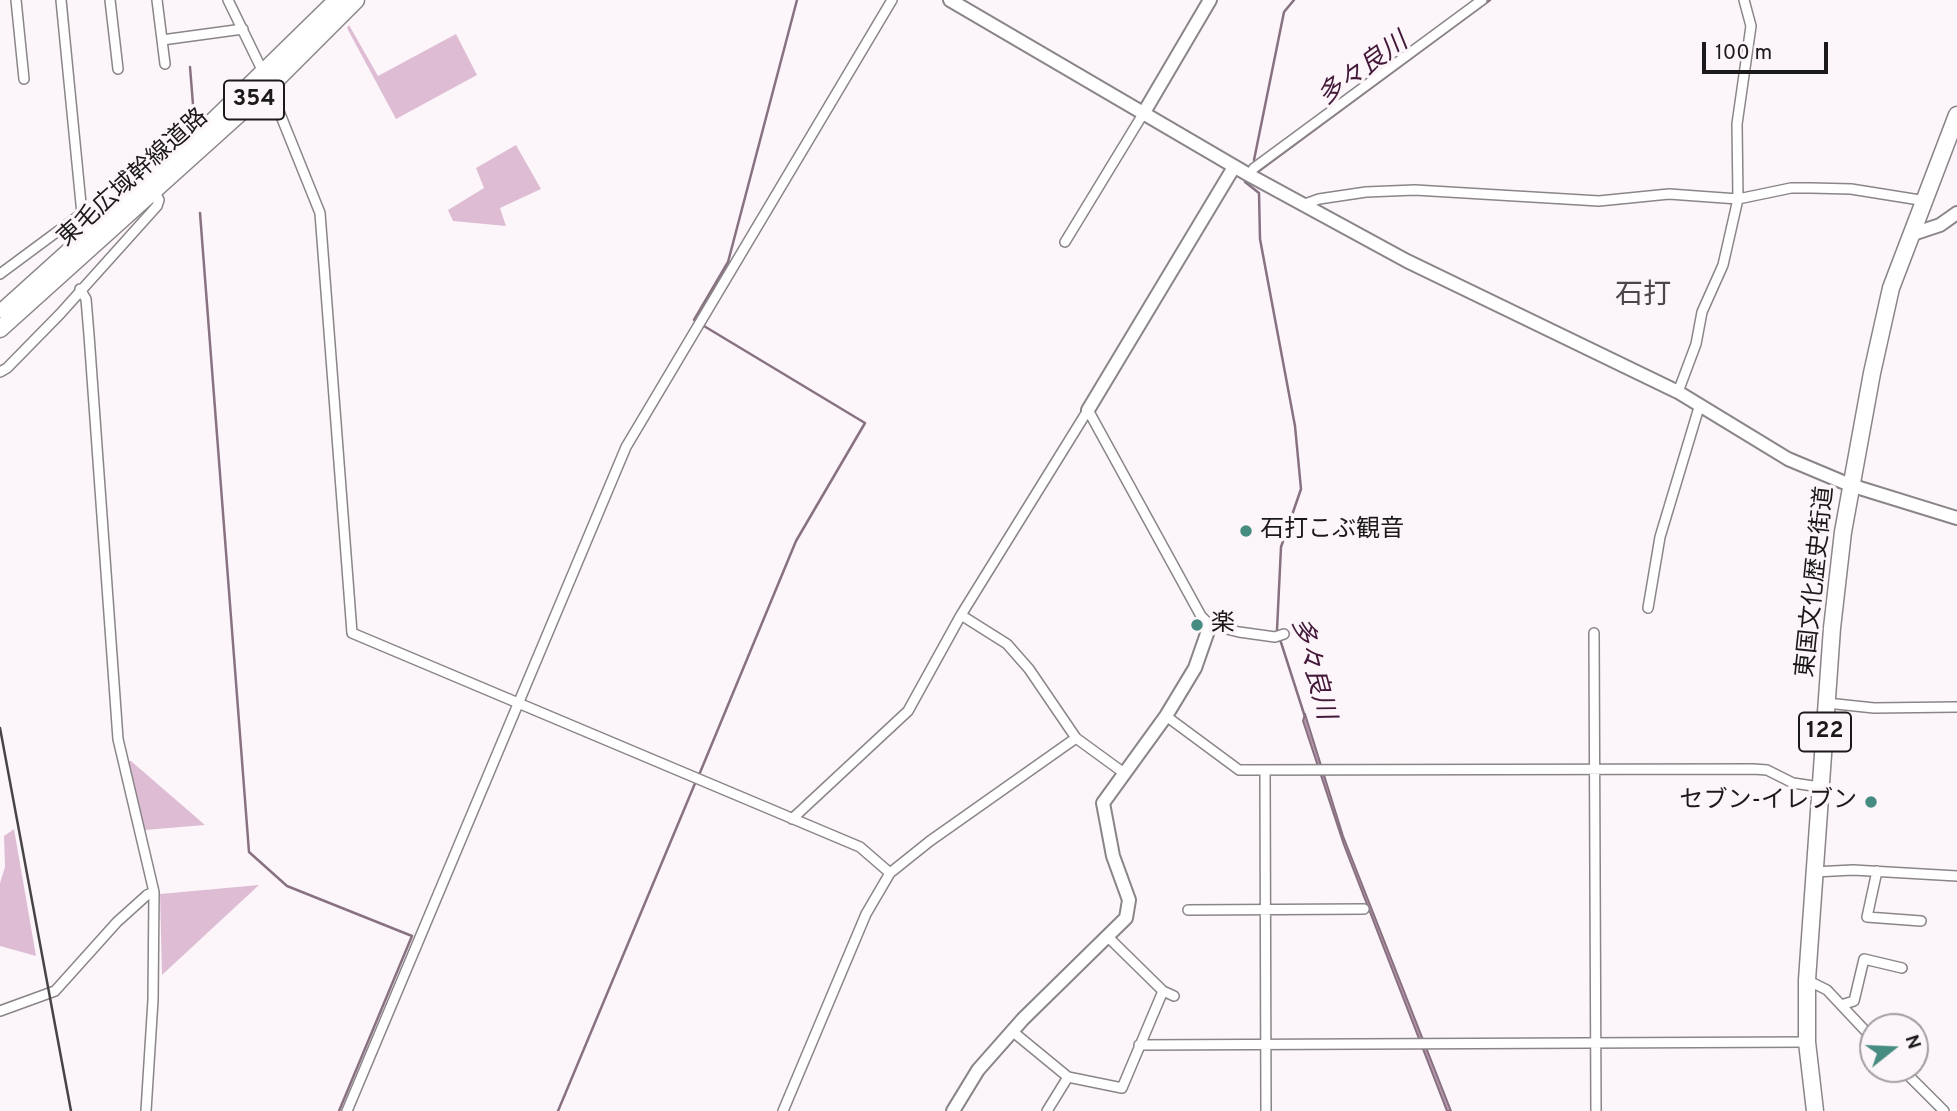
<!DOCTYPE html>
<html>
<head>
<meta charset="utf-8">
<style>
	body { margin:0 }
	#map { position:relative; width:1957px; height:1111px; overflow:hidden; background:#fcf6fa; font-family:Overpass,sans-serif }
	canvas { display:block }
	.north { position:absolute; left:1859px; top:1013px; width:70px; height:70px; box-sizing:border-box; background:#fcf6fa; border:2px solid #a29ea0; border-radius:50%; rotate:72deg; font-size:19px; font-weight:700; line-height:28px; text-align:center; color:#1b191a }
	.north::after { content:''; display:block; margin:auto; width:24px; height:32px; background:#478c81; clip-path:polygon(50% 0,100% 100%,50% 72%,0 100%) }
	.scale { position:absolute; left:1702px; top:42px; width:126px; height:32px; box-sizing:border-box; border:4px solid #1b191a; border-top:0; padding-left:9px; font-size:21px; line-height:24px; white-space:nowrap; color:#1b191a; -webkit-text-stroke:5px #fcf6fa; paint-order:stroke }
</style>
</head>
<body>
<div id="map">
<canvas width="1957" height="1111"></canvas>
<div class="north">N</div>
<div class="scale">100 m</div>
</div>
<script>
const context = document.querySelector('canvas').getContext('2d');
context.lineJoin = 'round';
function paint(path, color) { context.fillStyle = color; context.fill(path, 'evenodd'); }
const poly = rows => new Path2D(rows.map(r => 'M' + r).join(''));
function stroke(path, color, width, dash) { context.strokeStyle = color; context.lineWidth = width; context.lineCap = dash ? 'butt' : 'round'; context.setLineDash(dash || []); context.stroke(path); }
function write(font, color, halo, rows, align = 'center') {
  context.font = font + ' Overpass,"Noto Sans JP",sans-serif'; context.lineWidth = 7; context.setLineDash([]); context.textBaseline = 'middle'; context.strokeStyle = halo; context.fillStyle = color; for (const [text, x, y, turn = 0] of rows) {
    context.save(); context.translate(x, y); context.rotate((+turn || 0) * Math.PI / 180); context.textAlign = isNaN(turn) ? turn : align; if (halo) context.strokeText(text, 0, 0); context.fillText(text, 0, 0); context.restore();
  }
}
paint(poly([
	[349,25,378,76,456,34,477,75,396,119,347,28],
	[516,145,541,189,500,208,506,226,453,221,448,210,484,188,476,168],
	[127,761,131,761,205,825,145,830],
	[14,829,36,956,0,946,0,883,5,867,4,836],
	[259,885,162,975,160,894]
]), '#debdd4');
const water = poly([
	[1305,714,1343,836,1451,1111,1447,1111,1344,845,1303,721,1305,714]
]);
paint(water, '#b797ad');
stroke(water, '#887181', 2);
stroke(poly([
	[190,67,194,117],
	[1254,160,1284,12,1294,0],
	[1259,171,1490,0],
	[1245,182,1259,193,1260,239,1295,426,1301,489,1281,547,1277,630,1305,717],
	[200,213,249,852,287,886,412,936,339,1111],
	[699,775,796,541,865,423,694,320,728,262,797,0],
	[558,1111,696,781]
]), '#887181', 2.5);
const street = poly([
	[16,0,24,79],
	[61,0,82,214],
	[110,0,118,69],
	[157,0,165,64],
	[228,0,264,74,320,213,352,633,860,847,890,873],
	[162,40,243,29],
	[1249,175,1254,168,1482,0],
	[1305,204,1319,199,1366,192,1415,190,1599,201,1669,194,1738,199,1791,188,1811,188,1851,189,1926,201],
	[1065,242,1143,114],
	[0,274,131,177,138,176,147,181],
	[80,289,86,299,89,335,118,739,154,892,153,1000,146,1111],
	[0,372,7,368,60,314,157,206,159,200,154,190],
	[1678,392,1696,344,1702,312,1723,265,1738,199,1737,124,1751,26,1744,0],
	[1648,608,1660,537,1700,404],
	[961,615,1007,644,1029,669,1076,738,1124,773],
	[1594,633,1596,1111],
	[1827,703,1874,708,1957,707],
	[1166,716,1239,770,1753,769,1767,770,1793,783,1820,787],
	[1265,772,1266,1111],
	[792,819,908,711,961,615,1088,410,1201,616,1210,625,1239,632,1275,637,1284,634],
	[1877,871,1867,917,1921,921],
	[1814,872,1853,870,1957,876],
	[1188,910,1364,909],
	[1108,937,1163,991,1174,996],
	[1807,980,1827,990,1873,1039],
	[1841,1005,1854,1001,1864,959,1902,968],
	[0,1011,55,991,117,922,147,895,154,892],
	[1012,1031,1068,1077],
	[1139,1045,1807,1042],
	[1902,1069,1944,1111],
	[347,1111,626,447,892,0],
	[783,1111,866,914,890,873,930,841,1076,738],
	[1047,1111,1068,1077,1122,1088,1163,991]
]);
const secondary = poly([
	[950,0,1249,175,1407,261,1678,392,1788,459,1850,485,1957,518],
	[1143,114,1210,0],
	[1910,235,1940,225,1957,213],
	[1088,410,1234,167],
	[953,1111,978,1070,1023,1019,1126,918,1129,900,1113,856,1103,803,1166,716,1195,668,1210,625]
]);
const highway = poly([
	[4,310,206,128,337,0],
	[0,329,269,87,356,0],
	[1815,1111,1807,1042,1807,980,1832,628,1843,532,1872,373,1891,288,1957,115]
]);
stroke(street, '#8a8589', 12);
stroke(secondary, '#8a8589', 16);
stroke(highway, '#8a8589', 19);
stroke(street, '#fff', 9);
stroke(secondary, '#fff', 12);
stroke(highway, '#fff', 16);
stroke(poly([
	[0,728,71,1111]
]), '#474445', 2.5);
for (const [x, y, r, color] of [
	[1246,531,7,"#478c81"],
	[1197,625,7,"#478c81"],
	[1871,802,7,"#478c81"]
]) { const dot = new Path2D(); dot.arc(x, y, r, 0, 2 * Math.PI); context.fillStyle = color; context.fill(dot); stroke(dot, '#fcf6fa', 2.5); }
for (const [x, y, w] of [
	[254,100,60],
	[1825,732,52]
]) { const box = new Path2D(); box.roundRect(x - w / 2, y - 19.5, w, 39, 5); context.fillStyle = '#fcf6fa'; context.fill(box); stroke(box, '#1b191a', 2); }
write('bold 23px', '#1b191a', null, [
	["354",254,100],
	["122",1825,732]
]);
write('24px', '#1b191a', '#fcf6fa', [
	["東毛広域幹線道路",134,179,-42],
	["東国文化歴史街道",1817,582,-84]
]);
write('24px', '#1b191a', '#fcf6fa', [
	["石打こぶ観音",1260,531],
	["楽",1211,625],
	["セブン-イレブン",1857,802,"right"]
], 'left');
write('italic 26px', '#431838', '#fcf6fa', [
	["多々良川",1364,71,-36],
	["多々良川",1311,669,75]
]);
write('28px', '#4b4649', '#fcf6fa', [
	["石打",1643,297]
]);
</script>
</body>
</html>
